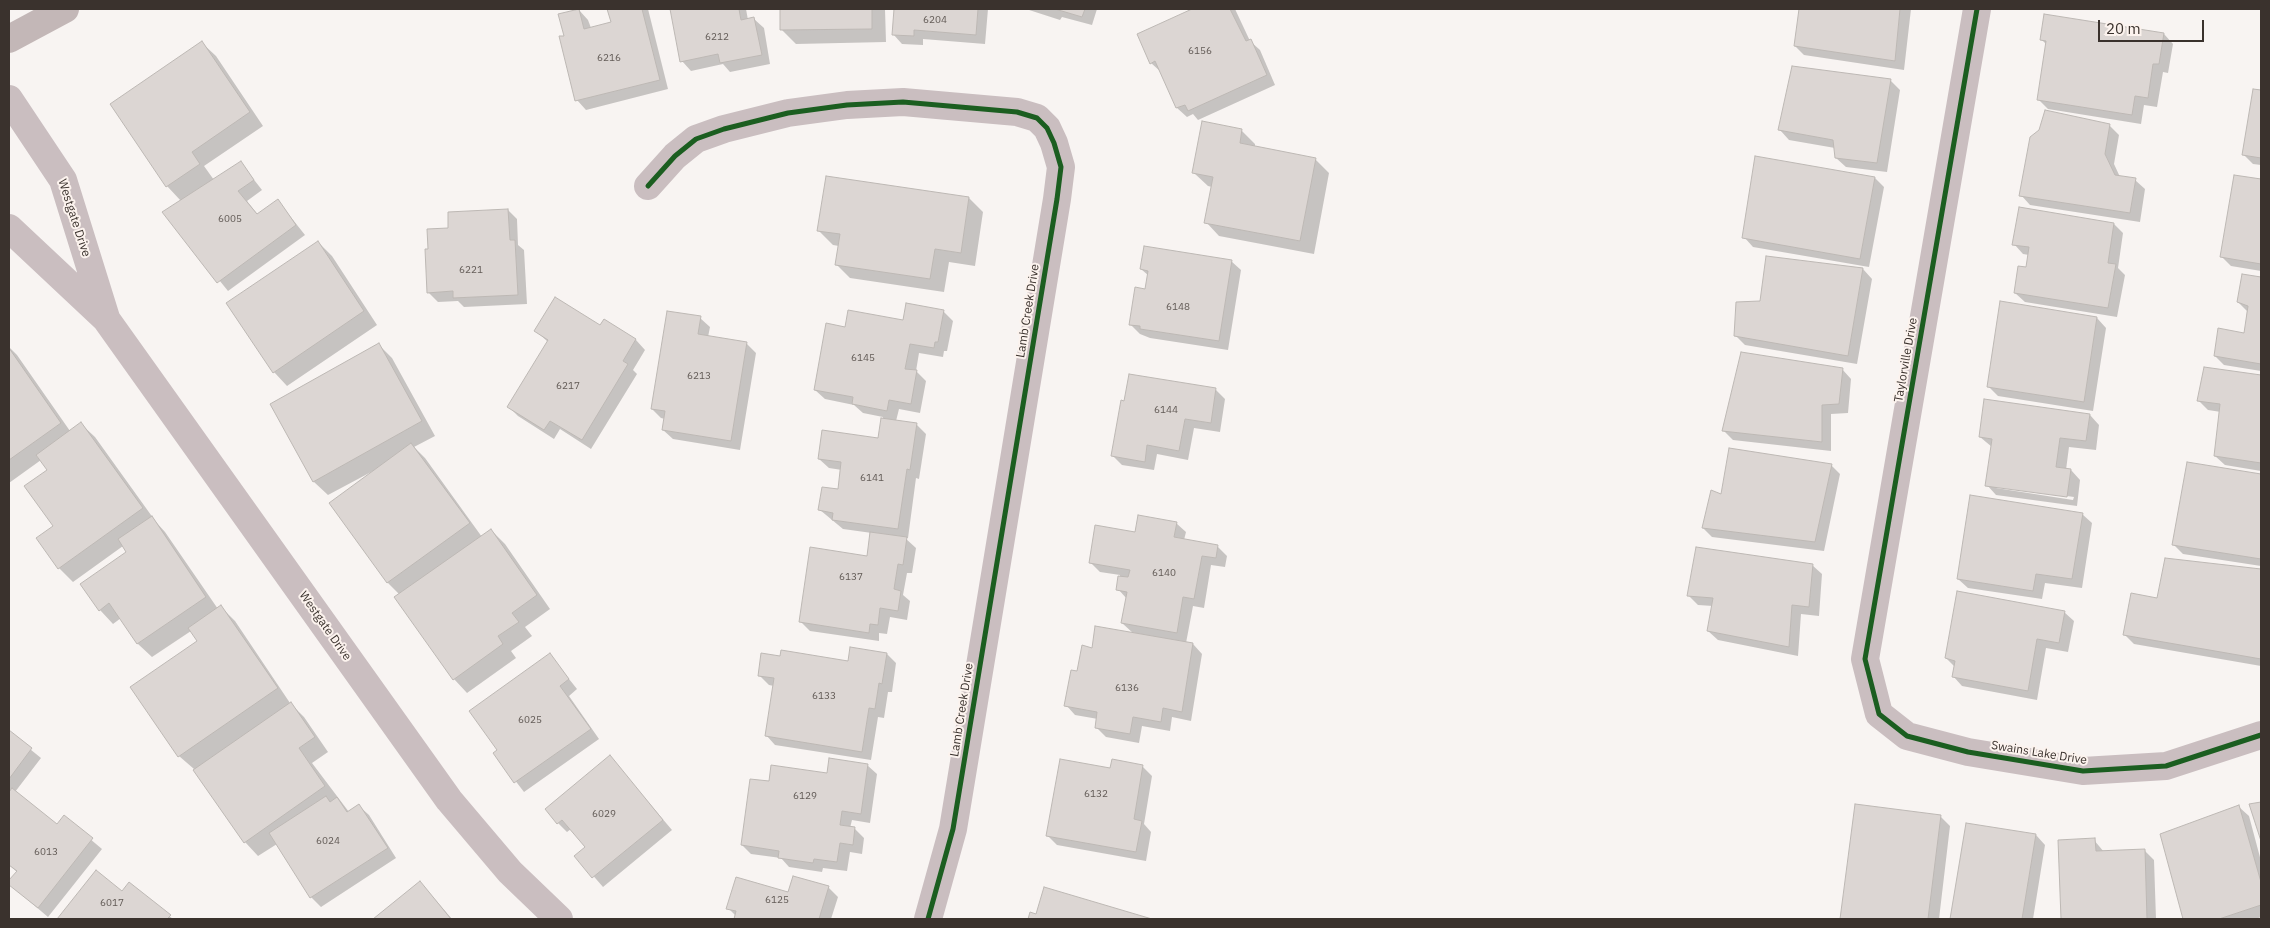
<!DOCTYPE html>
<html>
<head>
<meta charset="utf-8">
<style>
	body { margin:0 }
	#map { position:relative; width:2270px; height:928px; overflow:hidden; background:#f8f4f2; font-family:"IBM Plex Sans",sans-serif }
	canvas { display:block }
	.frame { position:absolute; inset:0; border:10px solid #3a322d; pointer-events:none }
	.scale { position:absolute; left:2098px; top:20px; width:106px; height:22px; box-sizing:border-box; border:2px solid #3a322d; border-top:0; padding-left:6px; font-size:15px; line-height:18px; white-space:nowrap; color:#3a322d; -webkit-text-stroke:4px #fcf3ee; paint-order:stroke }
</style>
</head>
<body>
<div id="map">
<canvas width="2270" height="928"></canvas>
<div class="frame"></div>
<div class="scale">20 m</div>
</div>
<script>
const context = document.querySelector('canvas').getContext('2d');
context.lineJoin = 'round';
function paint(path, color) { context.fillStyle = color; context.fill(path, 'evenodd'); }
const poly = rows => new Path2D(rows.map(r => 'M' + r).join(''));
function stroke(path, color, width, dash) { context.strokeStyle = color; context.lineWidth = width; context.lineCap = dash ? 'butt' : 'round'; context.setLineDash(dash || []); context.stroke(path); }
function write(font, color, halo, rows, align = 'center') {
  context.font = font + ' "IBM Plex Sans",sans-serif'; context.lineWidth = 4; context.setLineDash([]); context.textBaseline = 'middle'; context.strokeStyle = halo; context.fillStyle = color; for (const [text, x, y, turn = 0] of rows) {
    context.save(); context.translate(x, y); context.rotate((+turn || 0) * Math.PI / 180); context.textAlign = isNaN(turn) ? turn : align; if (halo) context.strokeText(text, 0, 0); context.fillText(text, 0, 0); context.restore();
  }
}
paint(poly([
	[608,9,648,9,668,89,586,110,577,100,565,37,579,10,588,20,591,28,612,23],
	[671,9,746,9,748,20,754,19,764,28,770,64,730,72,723,64,691,71,682,61],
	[781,9,885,9,886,42,796,44,782,30],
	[895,9,988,9,985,44,923,39,923,45,902,44,893,34],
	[1026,9,1097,9,1092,25,1062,17,1060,20],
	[1195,9,1235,9,1250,41,1260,50,1275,85,1198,120,1193,114,1187,117,1177,108,1161,72,1151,63,1138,35],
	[1800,9,1911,9,1904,70,1804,55,1795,46],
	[2164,34,2173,44,2168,73,2163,72,2157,107,2144,105,2141,124,2048,109,2038,99,2047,45,2041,39],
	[202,43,216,56,263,126,204,166,214,180,241,163,262,190,247,201,258,215,278,201,305,235,228,291,164,212,181,201,167,186,112,104],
	[1890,80,1900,90,1887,172,1846,167,1836,158,1835,148,1789,140,1780,130],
	[2254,90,2261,91,2261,165,2253,164,2243,154],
	[2109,125,2119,135,2114,164,2120,177,2135,180,2145,189,2140,222,2030,205,2021,195],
	[1241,130,1255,144,1255,147,1315,159,1329,173,1314,254,1219,236,1206,222,1212,187,1208,186,1194,173],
	[827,177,969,198,983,212,975,266,949,262,944,292,850,278,836,264,839,246,833,245,819,231],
	[2235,177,2261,181,2261,271,2231,266,2222,257],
	[1875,178,1884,187,1869,267,1753,247,1744,237],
	[508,210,517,219,518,245,524,250,527,304,464,307,458,301,438,302,428,292,429,250,449,229],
	[2114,224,2123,233,2118,268,2125,275,2117,317,2025,302,2015,293,2027,269,2029,255,2023,254,2014,244],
	[318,242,332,256,377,325,287,386,274,372],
	[1231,261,1241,270,1228,350,1150,338,1140,334,1130,324,1146,290,1149,276,1141,269],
	[1863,269,1872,279,1857,364,1745,345,1735,335,1761,302],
	[2243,275,2261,279,2261,371,2224,365,2215,356,2245,335,2247,311,2238,302],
	[943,311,953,321,947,351,944,351,943,357,919,353,916,371,926,381,920,413,899,409,896,421,916,424,926,434,919,479,916,478,908,538,905,538,916,548,912,573,907,573,903,595,910,601,907,620,890,617,887,634,879,633,879,641,810,631,800,621,868,557,872,533,843,529,820,510,839,491,842,470,829,468,819,459,879,439,883,417,863,413,854,405,825,399,815,390,846,328,904,321],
	[700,318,710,327,708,337,747,344,756,353,740,450,673,439,663,430,665,419,661,418,652,409],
	[2097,318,2106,328,2093,411,1998,396,1988,386],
	[605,321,636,340,645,350,633,370,637,374,591,449,560,429,554,439,518,416,509,407,548,342,536,331,601,326],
	[378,344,392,358,435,436,414,447,425,458,482,537,491,530,505,544,550,609,525,627,532,636,511,651,516,658,467,693,454,679,400,595,388,583,331,503,373,471,328,495,314,482,271,404],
	[9,347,17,355,70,431,81,424,95,437,156,522,165,532,218,609,221,607,235,621,290,703,304,717,328,752,312,763,349,812,359,806,369,815,396,858,321,907,311,897,277,844,258,856,245,842,194,769,179,756,198,642,191,631,152,657,138,644,121,618,113,624,100,610,128,553,123,546,73,582,59,568,48,470,41,460,9,483],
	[2205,368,2261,376,2261,471,2225,465,2215,456,2221,412,2208,410,2198,400],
	[1842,369,1851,379,1848,413,1831,414,1831,451,1733,440,1724,431],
	[1216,390,1225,399,1220,432,1194,428,1188,460,1157,454,1154,470,1122,465,1112,455],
	[2090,415,2099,425,2096,450,2069,447,2066,470,2071,470,2080,480,2077,506,1996,495,1987,485,1992,447,1980,437],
	[1996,486,2074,497,2073,500,1996,488],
	[2188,463,2261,476,2261,566,2183,554,2174,545],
	[1831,465,1840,474,1824,551,1712,537,1703,528,1722,496],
	[2082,514,2092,523,2082,588,2045,583,2042,599,1968,588,1958,579],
	[1176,523,1186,532,1184,540,1217,546,1227,556,1225,567,1211,565,1204,608,1193,606,1186,643,1193,644,1202,654,1191,721,1172,717,1170,731,1142,726,1139,743,1106,737,1096,727,1098,719,1075,715,1066,705,1078,672,1093,649,1134,634,1122,623,1127,599,1118,589,1120,575,1100,572,1090,562,1136,534],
	[2166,559,2261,570,2261,666,2134,644,2125,635,2158,599],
	[1812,565,1822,574,1819,616,1801,614,1798,656,1718,640,1708,631,1713,606,1698,605,1688,595],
	[2064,612,2074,621,2068,652,2046,648,2037,700,1962,686,1953,676,1955,667,1946,658],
	[887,654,896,663,892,692,888,692,884,718,878,717,871,760,775,745,766,735,774,686,769,685,759,675,781,657,849,662],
	[550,655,577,689,569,696,599,739,524,792,494,753,498,750],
	[9,732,41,758,15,792,57,825,64,817,102,849,48,917,9,884,17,872,9,865],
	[610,757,672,830,603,887,576,856,586,847,571,829,567,832,558,823],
	[1113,761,1143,767,1152,776,1144,824,1151,832,1146,861,1057,845,1047,835,1111,769],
	[867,765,877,774,870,823,852,820,850,828,855,829,864,838,862,854,850,852,847,871,823,868,822,872,789,867,781,858,751,854,742,845,770,783,828,775],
	[1856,806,1940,816,1950,826,1939,919,1842,919],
	[2239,807,2249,816,2261,861,2261,917,2256,919,2184,919,2161,835],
	[1967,824,2036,835,2045,845,2033,919,1952,919],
	[2094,840,2104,852,2144,850,2154,860,2156,919,2062,919,2059,841],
	[97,872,123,893,129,884,173,919,58,919],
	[420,882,452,919,375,919],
	[828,887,838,897,831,919,735,919,736,916,728,908],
	[1045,888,1147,919,1029,919,1031,913,1036,915]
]), '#0003');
const building = poly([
	[579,9,584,29,611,22,607,9,642,9,660,80,575,101,559,36,564,36,558,14,579,9],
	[670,9,739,9,741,20,754,17,762,55,720,63,718,54,680,62,670,9],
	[780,9,872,9,872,29,780,30,780,9],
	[894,9,978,9,976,35,914,30,914,36,892,35,894,9],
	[1055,9,1085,9,1082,17,1055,9],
	[1192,9,1230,9,1246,41,1251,39,1267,75,1188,111,1185,105,1176,108,1155,61,1150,64,1137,34,1192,9],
	[1799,9,1900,9,1895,61,1794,46,1799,9],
	[2044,14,2164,33,2159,64,2153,64,2148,98,2135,96,2132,115,2037,100,2046,41,2040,40,2044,14],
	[202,41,250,112,192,152,200,164,166,187,110,104,202,41],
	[1792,66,1891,79,1877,163,1835,158,1833,140,1778,130,1792,66],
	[2253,89,2261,90,2261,158,2242,155,2253,89],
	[2045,110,2110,124,2105,154,2115,175,2136,178,2130,213,2019,196,2030,137,2039,130,2045,110],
	[1202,121,1242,129,1240,143,1316,158,1300,241,1204,223,1213,177,1192,173,1202,121],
	[1755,156,1875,177,1860,259,1742,238,1755,156],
	[241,161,254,180,238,191,257,214,278,199,296,225,217,283,162,212,241,161],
	[2234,175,2261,179,2261,264,2220,257,2234,175],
	[826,176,969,197,961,253,935,249,930,279,835,265,840,234,817,231,826,176],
	[2019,207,2114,223,2108,263,2116,264,2108,308,2014,293,2018,266,2026,267,2029,247,2012,245,2019,207],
	[508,209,510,240,515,240,518,295,453,298,453,291,427,293,425,249,428,249,427,229,448,228,448,212,508,209],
	[318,241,364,311,273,373,226,303,318,241],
	[1144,246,1232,260,1219,341,1140,329,1140,326,1129,325,1135,287,1145,289,1148,271,1140,269,1144,246],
	[1766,256,1863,268,1848,356,1734,336,1736,302,1760,301,1766,256],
	[2242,274,2261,277,2261,364,2214,356,2218,328,2244,333,2248,306,2237,302,2242,274],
	[555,297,600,325,604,319,636,339,623,361,628,364,582,440,550,421,544,430,507,407,548,340,534,331,555,297],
	[2000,301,2097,317,2084,402,1987,387,2000,301],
	[906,303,944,310,938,342,935,342,934,348,910,344,905,369,917,370,911,404,889,400,887,411,852,404,853,397,814,390,826,323,845,327,848,310,903,320,906,303],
	[667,311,701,316,698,334,747,342,731,441,662,430,665,411,651,409,667,311],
	[379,343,422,421,313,482,270,404,379,343],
	[9,348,61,423,9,460,9,348],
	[1741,352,1843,368,1839,404,1822,405,1822,442,1722,431,1741,352],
	[2204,367,2261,375,2261,463,2214,456,2220,404,2197,401,2204,367],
	[1129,374,1216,388,1211,423,1185,419,1179,451,1147,445,1145,462,1111,456,1121,400,1124,401,1129,374],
	[1984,399,2090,414,2086,441,2060,438,2056,467,2071,469,2067,497,1985,486,1992,439,1979,437,1984,399],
	[881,418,917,423,910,470,907,469,898,529,832,520,833,513,818,510,822,487,838,489,841,462,818,459,822,430,878,438,881,418],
	[81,422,143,508,58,569,36,538,53,526,24,486,47,470,36,455,81,422],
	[411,443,470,523,387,583,329,503,411,443],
	[1729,448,1832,464,1815,542,1702,528,1711,490,1721,494,1729,448],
	[2187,462,2261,474,2261,559,2172,545,2187,462],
	[1970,495,2083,513,2072,579,2036,574,2033,591,1957,579,1970,495],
	[1138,515,1177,522,1174,537,1218,545,1216,558,1202,556,1194,599,1183,597,1177,633,1121,623,1127,592,1116,590,1118,576,1128,577,1130,570,1089,563,1095,525,1135,532,1138,515],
	[152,516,206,597,137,644,109,603,99,611,80,584,126,552,118,539,152,516],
	[491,529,537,595,512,613,519,622,498,636,503,644,453,680,394,597,491,529],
	[870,532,907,537,903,565,898,564,894,589,901,591,898,611,880,608,878,625,870,624,869,633,799,622,810,547,867,556,870,532],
	[1696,547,1813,564,1809,607,1792,605,1789,647,1707,631,1713,598,1687,596,1696,547],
	[2165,558,2261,569,2261,659,2123,635,2131,593,2157,598,2165,558],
	[1957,591,2065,611,2059,643,2037,639,2028,691,1952,677,1955,661,1945,658,1957,591],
	[221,605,278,688,178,757,130,687,197,641,188,628,221,605],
	[1095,626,1193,643,1182,712,1163,708,1161,722,1133,717,1130,734,1095,728,1097,712,1064,706,1071,670,1077,671,1082,645,1092,648,1095,626],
	[850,647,887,653,882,684,879,683,875,709,869,708,862,752,765,736,774,678,758,676,761,653,780,656,781,650,848,661,850,647],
	[550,653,569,679,560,686,591,729,514,783,493,753,497,750,469,711,550,653],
	[291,702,315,737,299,748,325,786,244,843,193,770,291,702],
	[9,730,32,748,9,779,9,730],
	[610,755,663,820,592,878,574,856,585,847,562,820,557,824,545,809,610,755],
	[829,758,868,764,861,814,842,811,840,825,855,827,853,845,840,843,837,862,814,859,813,863,778,858,779,851,741,845,750,779,769,781,771,765,827,773,829,758],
	[1060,759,1110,768,1112,759,1143,765,1134,819,1142,821,1136,852,1046,836,1060,759],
	[12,788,57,824,64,815,93,838,38,908,9,885,9,880,17,871,9,865,9,792,12,788],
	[326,796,330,802,337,797,347,812,359,804,388,848,310,898,269,833,326,796],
	[2261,802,2261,841,2249,804,2261,802],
	[1855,804,1941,815,1928,919,1840,919,1855,804],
	[2239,805,2261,882,2261,905,2219,919,2183,919,2160,834,2239,805],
	[1966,823,2036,834,2022,919,1950,919,1966,823],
	[2095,838,2096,851,2145,849,2147,919,2061,919,2058,840,2095,838],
	[96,870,122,891,129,882,171,915,167,919,57,919,96,870],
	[793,876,829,886,819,919,734,919,736,911,726,909,736,877,788,892,793,876],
	[420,881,451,919,373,919,420,881],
	[1044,887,1152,919,1028,919,1030,912,1036,914,1044,887]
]);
paint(building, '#dcd6d3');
stroke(building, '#bdb8b4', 1);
stroke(poly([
	[1977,9,1865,659,1879,714,1907,736,1968,752,2083,771,2166,766,2261,735],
	[9,99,63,180,106,318],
	[648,186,675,156,696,139,724,129,788,113,847,105,903,102,1017,112,1037,118,1047,128,1054,143,1061,167,1057,199,953,829,928,919],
	[9,228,106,319,449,800,510,872,559,919]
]), '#cabec0', 28);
stroke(poly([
	[9,39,65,9]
]), '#c3b7b7', 28);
stroke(poly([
	[1977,9,1865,659,1879,714,1907,736,1968,752,2083,771,2166,766,2261,735],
	[648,186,675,156,696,139,724,129,788,113,847,105,903,102,1017,112,1037,118,1047,128,1054,143,1061,167,1057,199,953,829,928,919]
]), '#1b5e20', 5);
write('10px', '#625b56', null, [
	["6204",935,20],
	["6212",717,37],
	["6156",1200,51],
	["6216",609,58],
	["6005",230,219],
	["6221",471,270],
	["6148",1178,307],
	["6145",863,358],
	["6213",699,376],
	["6217",568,386],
	["6144",1166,410],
	["6141",872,478],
	["6140",1164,573],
	["6137",851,577],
	["6136",1127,688],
	["6133",824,696],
	["6025",530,720],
	["6132",1096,794],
	["6129",805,796],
	["6029",604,814],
	["6024",328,841],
	["6013",46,852],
	["6125",777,900],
	["6017",112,903]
]);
write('12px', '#3a322d', '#fcf3ee', [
	["Westgate Drive",74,218,72],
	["Lamb Creek Drive",1028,311,-81],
	["Taylorville Drive",1906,360,-80],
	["Westgate Drive",325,626,55],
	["Lamb Creek Drive",962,710,-81],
	["Swains Lake Drive",2039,753,9]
]);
</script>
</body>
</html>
